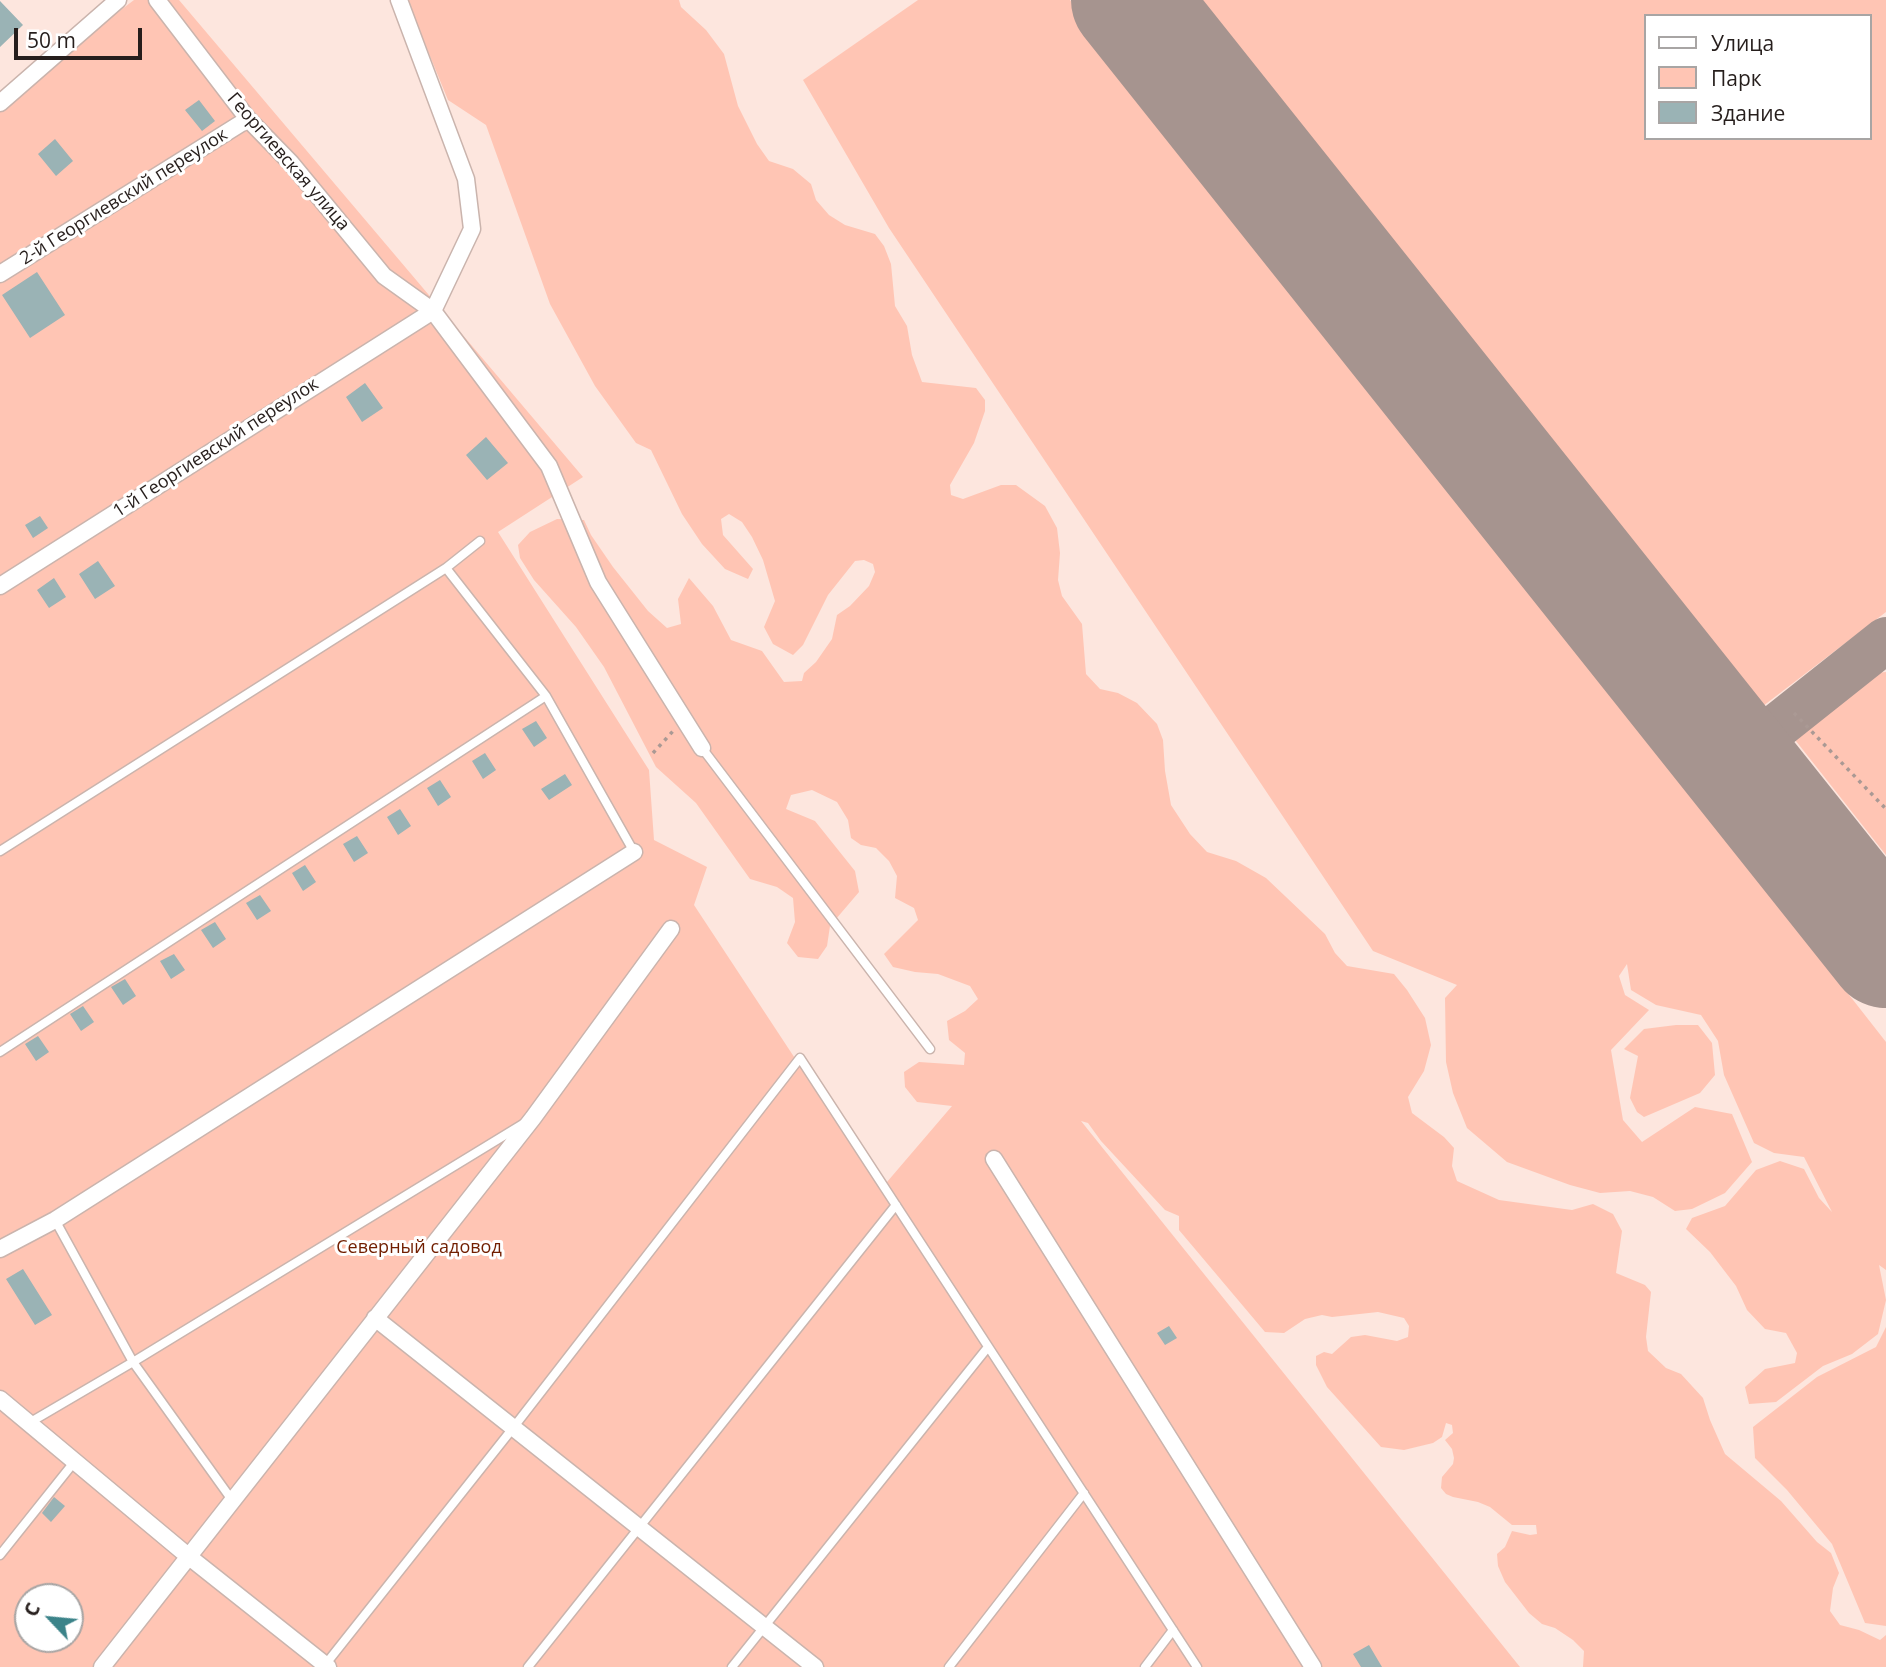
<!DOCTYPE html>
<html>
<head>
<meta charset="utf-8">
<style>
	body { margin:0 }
	#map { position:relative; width:1886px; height:1667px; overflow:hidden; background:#fde6de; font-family:"Open Sans",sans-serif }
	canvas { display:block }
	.legend { position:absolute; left:1644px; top:14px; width:228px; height:126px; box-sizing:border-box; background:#fff; border:2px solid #a8a5a4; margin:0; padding:9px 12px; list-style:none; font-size:21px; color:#261e1c }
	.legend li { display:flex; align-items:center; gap:14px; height:35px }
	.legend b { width:35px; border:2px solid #a8a5a4 }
	.north { position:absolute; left:14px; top:1583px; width:70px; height:70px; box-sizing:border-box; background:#fff; border:2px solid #a8a5a4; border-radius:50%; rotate:296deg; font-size:19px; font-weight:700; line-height:28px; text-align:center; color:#261e1c }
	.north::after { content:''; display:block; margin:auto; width:24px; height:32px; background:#3b8389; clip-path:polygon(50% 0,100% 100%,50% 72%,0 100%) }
	.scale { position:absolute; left:14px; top:28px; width:128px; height:32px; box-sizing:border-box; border:4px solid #261e1c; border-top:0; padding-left:9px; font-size:21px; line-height:24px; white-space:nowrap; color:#261e1c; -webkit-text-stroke:5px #fff; paint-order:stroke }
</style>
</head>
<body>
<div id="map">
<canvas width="1886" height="1667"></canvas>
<ul class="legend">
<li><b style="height:9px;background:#fff"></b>Улица</li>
<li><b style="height:19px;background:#ffc5b4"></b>Парк</li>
<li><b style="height:19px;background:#9ab3b5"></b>Здание</li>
</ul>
<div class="north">С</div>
<div class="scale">50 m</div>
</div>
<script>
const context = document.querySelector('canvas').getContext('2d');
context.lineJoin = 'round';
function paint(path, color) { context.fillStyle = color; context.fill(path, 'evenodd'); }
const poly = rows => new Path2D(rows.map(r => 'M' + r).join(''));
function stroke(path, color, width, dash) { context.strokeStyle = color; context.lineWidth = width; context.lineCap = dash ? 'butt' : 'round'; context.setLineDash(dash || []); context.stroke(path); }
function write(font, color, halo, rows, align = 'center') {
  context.font = font + ' "Open Sans",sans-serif'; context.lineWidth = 6; context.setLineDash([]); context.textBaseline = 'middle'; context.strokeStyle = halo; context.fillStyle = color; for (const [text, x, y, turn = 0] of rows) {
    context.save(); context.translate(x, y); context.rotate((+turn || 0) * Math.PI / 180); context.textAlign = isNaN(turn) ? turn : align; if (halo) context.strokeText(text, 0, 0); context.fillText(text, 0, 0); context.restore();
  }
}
paint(poly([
	[134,0,179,0,583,477,498,532,649,770,654,840,707,867,694,905,881,1189,952,1106,917,1102,905,1087,904,1072,919,1062,964,1065,965,1053,949,1040,947,1021,965,1011,978,999,970,986,938,974,915,972,893,967,884,954,918,920,914,908,895,898,897,876,889,861,876,848,861,845,851,838,848,820,837,802,812,790,791,795,786,809,815,821,855,871,859,892,830,926,827,946,818,959,798,957,787,943,795,922,793,898,777,887,750,879,696,803,656,767,604,667,576,627,534,580,520,558,518,545,530,532,557,519,584,520,591,535,613,567,648,611,667,628,681,624,678,599,689,578,713,606,731,640,762,651,784,682,802,681,804,673,816,662,832,639,837,615,850,606,869,586,875,572,873,564,864,560,855,561,828,595,803,645,793,655,773,644,764,627,775,601,763,560,752,537,742,522,729,514,721,519,723,535,753,569,748,579,725,569,702,544,682,514,651,450,636,443,595,386,550,304,486,125,448,100,407,0,679,0,681,7,706,30,724,54,738,106,757,144,769,161,793,169,811,184,816,200,829,215,845,225,875,234,884,246,891,264,895,306,907,326,912,355,922,382,976,388,985,400,985,411,974,443,950,485,951,495,963,499,1001,485,1016,485,1045,506,1057,528,1060,553,1058,580,1062,596,1082,624,1086,674,1100,689,1118,693,1137,703,1157,724,1163,740,1165,771,1171,805,1190,834,1207,852,1236,861,1266,878,1325,934,1335,953,1347,966,1394,974,1407,990,1425,1018,1431,1045,1424,1071,1408,1097,1412,1113,1444,1137,1454,1148,1452,1166,1457,1181,1499,1200,1572,1210,1593,1204,1613,1214,1622,1231,1616,1273,1645,1285,1651,1292,1646,1337,1648,1351,1666,1368,1681,1374,1703,1398,1710,1420,1725,1454,1781,1501,1817,1542,1831,1553,1839,1573,1833,1588,1830,1611,1840,1625,1859,1630,1880,1640,1886,1635,1886,1667,1583,1667,1584,1651,1573,1640,1555,1628,1542,1624,1529,1613,1505,1582,1498,1566,1497,1554,1505,1547,1512,1531,1530,1535,1537,1534,1536,1525,1512,1525,1490,1507,1478,1502,1453,1497,1446,1494,1441,1488,1442,1477,1453,1464,1454,1458,1452,1449,1445,1440,1453,1433,1452,1425,1446,1423,1442,1437,1433,1443,1404,1450,1381,1447,1327,1387,1316,1365,1316,1356,1324,1352,1332,1354,1351,1337,1365,1335,1397,1341,1408,1337,1409,1326,1404,1318,1378,1312,1332,1317,1322,1315,1305,1319,1284,1333,1265,1332,1179,1230,1179,1216,1165,1210,1101,1141,1088,1123,1081,1121,1520,1667,0,1667,0,102],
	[28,1597,70,1597,70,1639,28,1639],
	[918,0,1070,0,1886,1042,1886,1270,1879,1265,1886,1300,1878,1334,1852,1354,1823,1366,1776,1402,1749,1404,1745,1387,1765,1369,1795,1363,1797,1353,1786,1333,1765,1329,1747,1310,1736,1286,1710,1252,1686,1229,1692,1218,1725,1206,1756,1170,1780,1161,1804,1169,1819,1198,1832,1212,1804,1157,1774,1153,1754,1143,1724,1075,1718,1041,1701,1015,1656,1005,1631,990,1627,964,1619,976,1625,995,1649,1010,1611,1050,1623,1120,1642,1142,1695,1107,1732,1114,1752,1162,1725,1193,1692,1209,1675,1211,1653,1197,1630,1191,1600,1193,1570,1185,1507,1162,1467,1128,1453,1093,1446,1062,1445,998,1457,985,1373,951,889,228,803,80],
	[1186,0,1886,0,1886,612,1763,706],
	[1646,16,1870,16,1870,138,1646,138],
	[1886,672,1886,855,1792,736,1867,674],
	[1676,1025,1698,1025,1712,1043,1715,1075,1700,1093,1644,1117,1637,1112,1630,1098,1638,1056,1624,1049,1644,1029],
	[1886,1327,1886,1626,1865,1623,1832,1544,1787,1490,1755,1458,1753,1427,1817,1377,1876,1347]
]), '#ffc5b4');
stroke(poly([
	[1712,731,1735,744,1744,745,1760,740,1886,640],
	[1760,740,1753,756,1760,791]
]), '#a6948f', 46);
stroke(poly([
	[1129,0,1886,950]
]), '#a6948f', 116);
paint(poly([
	[0,1,23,25,0,47],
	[199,100,215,121,202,131,185,110],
	[55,139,73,161,56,176,38,154],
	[37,272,65,315,30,338,2,295],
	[365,383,383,408,362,422,346,397],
	[486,437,508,463,487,480,466,455],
	[40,516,48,528,33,538,25,525],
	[98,561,115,586,95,599,79,574],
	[54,578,66,597,49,608,37,590],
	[536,721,547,738,534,747,522,729],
	[485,753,496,770,483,779,472,761],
	[565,774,572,785,549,800,541,789],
	[440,780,451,797,438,806,427,788],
	[400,809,411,826,398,835,387,817],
	[357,836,368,853,354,862,343,844],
	[305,865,316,882,303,891,292,873],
	[260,895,271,911,257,920,246,903],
	[215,922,226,939,213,948,201,930],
	[174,954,185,970,171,979,160,961],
	[125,979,136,996,123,1005,111,987],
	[83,1006,94,1022,81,1031,70,1014],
	[38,1036,49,1052,36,1061,25,1044],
	[23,1269,52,1315,35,1325,6,1279],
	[1169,1326,1177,1338,1165,1345,1157,1333],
	[54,1497,65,1506,51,1522,42,1513],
	[1369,1645,1382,1667,1361,1667,1353,1654]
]), '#9ab3b5');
const lane = poly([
	[446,568,546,696,634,852],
	[702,748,930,1049],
	[0,851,446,568,480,541],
	[0,1052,546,696],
	[55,1220,133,1362,232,1500],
	[29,1423,133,1362,523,1124],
	[0,1555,75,1461],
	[325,1665,513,1428,800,1058,1197,1667],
	[528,1667,896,1205],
	[732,1667,988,1347],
	[949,1667,1084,1493],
	[1145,1667,1173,1630]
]);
const street = poly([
	[399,0,466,179,472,229,433,311,549,466,598,582,702,748],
	[0,103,118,0],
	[0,274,248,119],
	[0,586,433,311,384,276,291,163,248,119,157,0],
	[994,1159,1313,1667],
	[0,1249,55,1220,634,852],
	[375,1318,815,1667],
	[0,1399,188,1556,328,1667],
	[102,1667,533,1118,671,929]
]);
stroke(lane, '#cab4ad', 11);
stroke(street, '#cab4ad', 19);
stroke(poly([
	[1794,713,1886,809],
	[653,753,674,730]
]), '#aa9994', 3.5, [3.5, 5]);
stroke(lane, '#fff', 8);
stroke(street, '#fff', 16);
write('18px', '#261e1c', '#fff', [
	["Георгиевская улица",288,162,49],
	["2-й Георгиевский переулок",124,197,-32],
	["1-й Георгиевский переулок",216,448,-33]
]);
write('18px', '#711e00', '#fff', [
	["Северный садовод",419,1248]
]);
</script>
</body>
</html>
